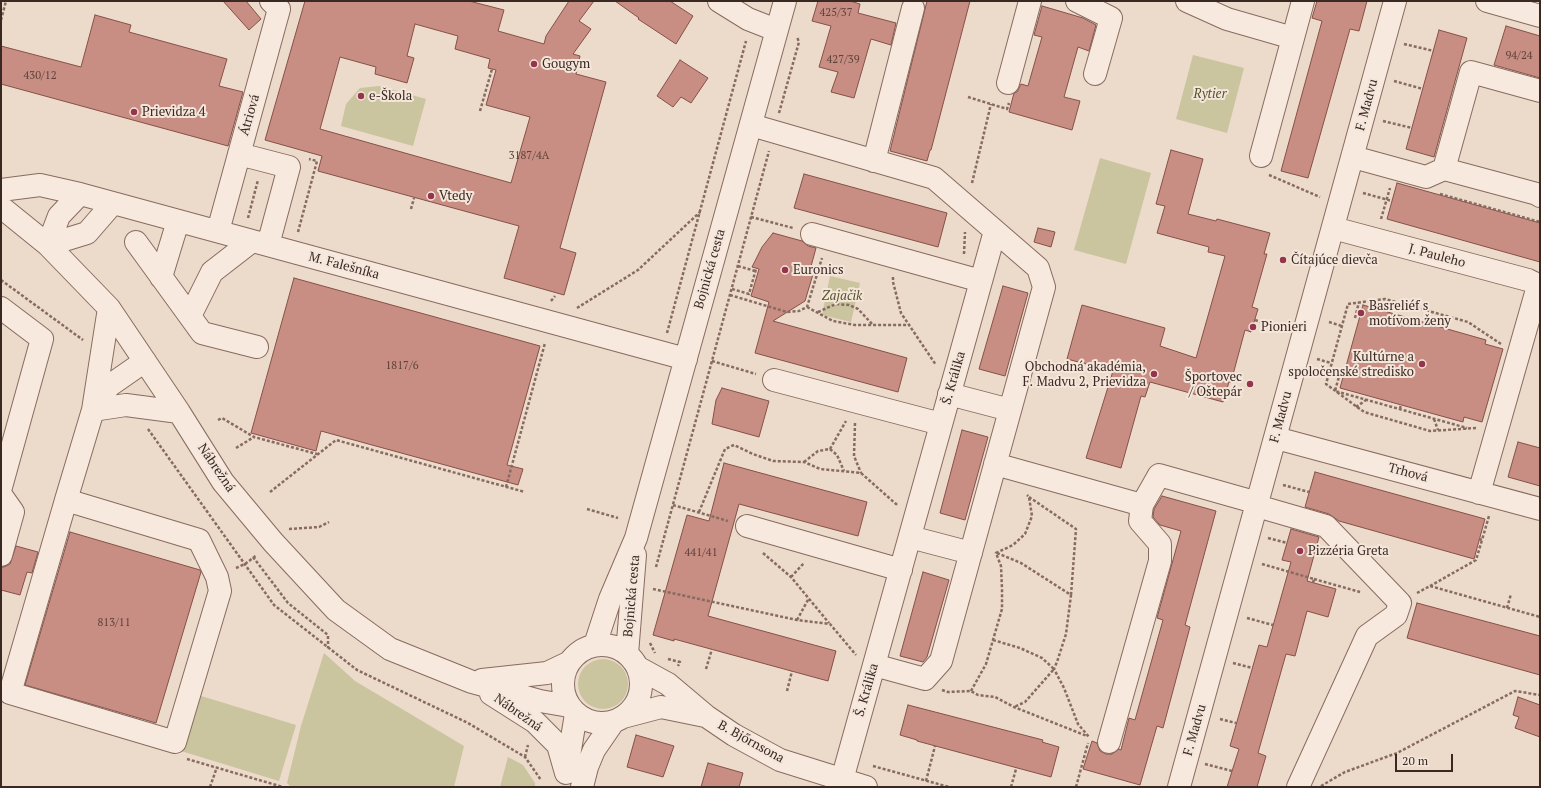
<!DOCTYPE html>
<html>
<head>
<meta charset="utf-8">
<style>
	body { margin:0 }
	#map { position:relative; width:1541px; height:788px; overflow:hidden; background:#ecdacb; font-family:"PT Serif",serif }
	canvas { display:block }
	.frame { position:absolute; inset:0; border:2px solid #3a2822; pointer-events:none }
	.scale { position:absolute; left:1395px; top:754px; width:58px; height:18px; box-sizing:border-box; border:2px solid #3a2822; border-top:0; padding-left:5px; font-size:12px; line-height:14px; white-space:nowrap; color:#3a2822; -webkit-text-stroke:3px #f4e6da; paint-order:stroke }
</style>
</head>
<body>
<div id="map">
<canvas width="1541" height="788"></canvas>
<div class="frame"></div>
<div class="scale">20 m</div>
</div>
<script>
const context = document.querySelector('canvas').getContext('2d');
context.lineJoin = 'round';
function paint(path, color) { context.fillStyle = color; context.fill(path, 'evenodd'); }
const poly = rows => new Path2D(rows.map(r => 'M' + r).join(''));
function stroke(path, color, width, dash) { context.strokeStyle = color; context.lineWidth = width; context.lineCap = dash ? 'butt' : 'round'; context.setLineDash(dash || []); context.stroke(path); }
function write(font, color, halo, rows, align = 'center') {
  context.font = font + ' "PT Serif",serif'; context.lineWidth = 4; context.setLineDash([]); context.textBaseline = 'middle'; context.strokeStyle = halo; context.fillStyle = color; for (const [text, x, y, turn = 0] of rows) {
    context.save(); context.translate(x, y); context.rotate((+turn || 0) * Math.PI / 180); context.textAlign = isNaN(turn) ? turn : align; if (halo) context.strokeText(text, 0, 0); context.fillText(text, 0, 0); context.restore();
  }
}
paint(poly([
	[1193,55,1244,68,1227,133,1176,119],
	[379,86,426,99,413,146,341,126,346,104,360,88],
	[1100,158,1151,173,1126,264,1074,250],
	[830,276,860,283,851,322,822,315],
	[324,653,355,681,464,746,454,787,291,787,287,783,301,726],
	'578 684a25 25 0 1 1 50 0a25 25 0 1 1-50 0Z',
	[198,695,296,725,279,781,181,751],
	[508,757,523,765,535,783,535,787,500,787]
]), '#cac49f');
const building = poly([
	[223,1,246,1,261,19,249,30,223,1],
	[305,1,469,1,504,10,498,31,544,44,546,36,569,1,594,1,579,21,591,29,573,54,580,56,576,74,606,82,560,248,576,253,564,295,504,278,519,226,318,171,322,156,265,140,305,1],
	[415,24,458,36,455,49,490,59,488,68,496,70,486,105,530,117,511,183,320,129,340,57,376,67,375,74,407,83,414,58,407,56,415,24],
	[615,1,670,1,693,16,676,44,638,19,639,18,615,1],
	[818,1,850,1,860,4,858,13,896,23,891,45,871,39,854,98,831,92,838,72,819,67,831,26,812,21,818,1],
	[927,1,970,1,931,150,930,150,927,161,890,151,927,1],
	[1317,1,1367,1,1359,31,1350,29,1308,178,1281,171,1322,21,1312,18,1317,1],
	[1042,6,1083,18,1096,25,1089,51,1078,47,1064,97,1080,101,1072,130,1009,112,1014,93,1017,92,1021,84,1028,86,1042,37,1034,35,1042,6],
	[95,15,131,25,129,32,227,59,219,86,243,92,228,146,1,84,1,46,81,67,95,15],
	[1506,26,1540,36,1540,78,1494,65,1506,26],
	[1439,30,1467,38,1434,157,1406,149,1439,30],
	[680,60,708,78,691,103,681,97,673,107,657,96,680,60],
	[1171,150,1203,159,1188,214,1216,221,1217,219,1270,233,1264,254,1267,254,1252,307,1258,309,1251,332,1245,330,1231,382,1229,382,1223,402,1150,382,1145,397,1141,396,1121,468,1086,458,1113,371,1067,359,1082,305,1165,328,1160,346,1196,358,1225,256,1208,252,1209,247,1157,233,1165,206,1156,204,1171,150],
	[804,174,947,213,938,247,794,208,804,174],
	[1397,183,1540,223,1540,262,1387,219,1397,183],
	[1038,228,1055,232,1051,247,1034,242,1038,228],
	[773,233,802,241,808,246,816,248,810,270,814,271,805,301,773,321,907,358,898,392,755,353,769,302,751,296,759,269,752,267,762,247,773,233],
	[294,278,540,346,507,465,523,469,518,485,321,431,316,451,251,433,294,278],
	[1003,286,1028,293,1005,376,979,369,1003,286],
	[1363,305,1486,340,1485,344,1503,349,1482,422,1464,417,1463,422,1340,388,1363,305],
	[722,388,769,401,759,437,712,424,716,400,722,388],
	[962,430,988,437,965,520,940,513,962,430],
	[1518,442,1540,448,1540,486,1508,477,1518,442],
	[724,463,867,502,858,536,739,504,708,616,836,651,828,681,674,639,674,641,653,635,687,515,709,521,724,463],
	[1315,472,1485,519,1474,559,1339,521,1329,514,1305,507,1315,472],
	[1162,496,1216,511,1185,625,1190,627,1163,728,1157,726,1140,785,1083,769,1092,741,1097,743,1100,751,1106,754,1112,754,1119,749,1121,750,1129,718,1135,720,1163,620,1157,618,1181,531,1160,525,1153,517,1154,509,1162,496],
	[1291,529,1319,537,1307,581,1336,589,1328,617,1307,611,1295,656,1286,654,1258,753,1266,756,1257,787,1227,787,1239,749,1230,746,1236,725,1259,645,1267,647,1291,562,1282,560,1291,529],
	[70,532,200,570,201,572,156,723,25,685,70,532],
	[16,546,38,552,32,573,27,572,20,595,1,590,1,567,4,567,10,564,16,546],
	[923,572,949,580,927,657,923,662,900,656,923,572],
	[1417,603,1540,636,1540,675,1407,638,1417,603],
	[1518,697,1540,705,1540,737,1515,728,1519,717,1513,715,1518,697],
	[908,705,1043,740,1042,742,1059,747,1051,777,917,741,917,740,900,735,908,705],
	[636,735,674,746,663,777,627,767,636,735],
	[708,763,743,773,739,787,701,787,708,763]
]);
paint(building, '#c88e83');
stroke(building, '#865047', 1);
const minor = poly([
	[719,1,748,19,776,30],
	[1077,1,1111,18,1095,74],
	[1187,1,1227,19,1293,38],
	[1487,1,1540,16],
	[1008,83,1030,1],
	[751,125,934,178,1038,268,1044,287,941,661,925,679,874,665],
	[239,154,289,167,268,245],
	[1261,156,1303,1],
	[1353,157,1426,177,1444,169,1537,194,1540,196],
	[874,161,913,8],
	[1444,169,1471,72,1540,91],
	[1,190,40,185,80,194,686,359],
	[1,207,48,245,109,308,179,412,223,482,273,542,336,610,390,649,472,682,540,701,569,706],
	[1333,228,1528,280,1540,286],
	[218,231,279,9,271,1],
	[812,234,981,281],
	[136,242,202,333,257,347],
	[48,245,87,233,113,203],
	[48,245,59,216,80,194],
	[161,277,178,221],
	[1,308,42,339,1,487],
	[109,308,93,410,126,405,179,412],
	[190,316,212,272,252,241],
	[774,380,941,424],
	[949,394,1010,410],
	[1276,438,1540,509],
	[995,464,1142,505],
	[1479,493,1538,286],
	[1,495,13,512,1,555],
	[66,500,10,693,175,742,220,591,217,577,199,540,66,500,93,410,109,386,145,361],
	[1257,506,1326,526,1400,603,1396,615,1367,636,1298,787],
	[747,526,901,570],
	[910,537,971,553],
	'563 684a39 39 0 1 1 78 0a39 39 0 1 1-78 0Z',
	[595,645,610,599,636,538,785,1],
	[627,654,635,555],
	[637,667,668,684,706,716,734,735,780,760,866,787],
	[482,680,547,673,568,663],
	[491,694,535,722,558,745,566,773],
	[623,717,661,707,705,716],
	[1109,742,1160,561,1160,544,1140,521,1142,505,1159,475,1258,503],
	[567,768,576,714],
	[582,787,587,767,594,750,614,721],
	[840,787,995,231],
	[1179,787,1395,1]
]);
stroke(minor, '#886b60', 24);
stroke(poly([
	[1,20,6,1],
	[1404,44,1434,51],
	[1394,81,1423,89],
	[968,97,1007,109,1009,103],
	[480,111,492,69],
	[779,113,799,42,797,37],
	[1383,121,1412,128],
	[1269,175,1320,197],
	[972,183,991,104],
	[1363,193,1392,201],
	[1440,194,1540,222],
	[411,209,414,198],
	[751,217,793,228],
	[248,218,258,180],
	[1381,219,1390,188],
	[298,232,317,161,309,159],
	[964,254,965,232],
	[738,266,755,271],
	[893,277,893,282,901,313,936,365],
	[1,280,83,340],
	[732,289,749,294,756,269],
	[730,295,787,312,799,311,807,307,822,258],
	[551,301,555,296],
	[807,307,833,321,855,325,909,325],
	[577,308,638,270,700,212],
	[818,312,836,304,849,305,858,309,873,325],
	[1355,318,1359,302],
	[1255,320,1284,330],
	[1329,322,1342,326],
	[667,333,746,41],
	[1317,359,1331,363],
	[712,361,756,374],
	[1340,373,1335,391,1467,428],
	[1356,407,1366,400],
	[1400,409,1401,404],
	[1434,419,1438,430],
	[218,420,222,418,254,437,317,454],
	[855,423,854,456,861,473],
	[1476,428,1430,431,1364,412,1326,384,1348,304,1385,299,1468,322,1501,344],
	[148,429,274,605,357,670,468,723,525,757,541,780],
	[236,448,254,437],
	[830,449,846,421],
	[804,462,818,451,830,449,837,455,844,471],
	[1283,485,1309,492],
	[506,487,545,343],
	[270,492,336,440,525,492],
	[1029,497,1076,529,1071,595],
	[673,505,728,521],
	[587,509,618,518],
	[699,512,725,449,734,445,753,454,773,461,804,462,820,469,861,473,896,504,898,504],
	[289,529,319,527,329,522],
	[1268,538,1287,543],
	[1479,539,1482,540,1489,516],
	[763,553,791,577,829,623],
	[997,553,1021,563,1071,595,1066,634,1057,662,1054,669,1064,688,1078,724,1089,737],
	[253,557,288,603,328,635,328,648],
	[1262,564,1314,579,1313,583],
	[656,567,769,151],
	[236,568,245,564,257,555],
	[791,577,804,563],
	[1314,579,1360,592],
	[1430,586,1476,560,1482,540],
	[653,589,797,620,830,624,856,655],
	[1417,593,1430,586,1540,617],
	[1507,608,1511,594],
	[1247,618,1273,625],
	[797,620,809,598],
	[993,640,1020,648,1042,658,1054,669,1025,702,1014,707],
	[650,643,655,653],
	[668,659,680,662,678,666],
	[1233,663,1252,668],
	[706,669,712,649],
	[942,690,948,692,971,691,978,695,995,697,1014,707,1087,736],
	[787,691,792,671],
	[971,691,986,664,1002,609,1002,589,1001,566,996,553,1013,545,1025,534,1032,516,1029,497,1027,495],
	[1220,719,1236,723],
	[525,757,528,745],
	[187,759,283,787],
	[1205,764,1232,771],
	[873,766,949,787],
	[926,781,935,746],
	[1321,786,1345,772,1397,753,1515,691,1540,695],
	[210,787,217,767],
	[1011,787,1016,769],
	[1076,787,1088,743]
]), '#886b60', 2.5, [3, 2]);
stroke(minor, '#f7e9de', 22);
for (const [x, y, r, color] of [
	[534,64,4,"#94344d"],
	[361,96,4,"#94344d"],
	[134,112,4,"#94344d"],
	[431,196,4,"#94344d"],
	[1283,260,4,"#94344d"],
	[785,270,4,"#94344d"],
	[1361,313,4,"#94344d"],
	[1253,327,4,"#94344d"],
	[1422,364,4,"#94344d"],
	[1154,374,4,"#94344d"],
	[1250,384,4,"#94344d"],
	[1300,551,4,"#94344d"]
]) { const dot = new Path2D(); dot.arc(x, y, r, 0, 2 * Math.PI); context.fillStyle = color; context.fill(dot); stroke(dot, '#f4e6da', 1.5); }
write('11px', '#5e423a', null, [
	["425/37",836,13],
	["94/24",1519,56],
	["427/39",843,60],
	["430/12",40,76],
	["3187/4A",529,156],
	["1817/6",402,366],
	["441/41",701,553],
	["813/11",114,623]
]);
write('13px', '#3a2822', '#f4e6da', [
	["Gougym",542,64],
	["e-Škola",369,96],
	["Prievidza 4",142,112],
	["Vtedy",439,196],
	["Čítajúce dievča",1291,260],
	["Euronics",793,270],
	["Basreliéf s",1369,306],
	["motívom ženy",1369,321],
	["Pionieri",1261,327],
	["Kultúrne a",1414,357,"right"],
	["spoločenské stredisko",1414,372,"right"],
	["Obchodná akadémia,",1146,367,"right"],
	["F. Madvu 2, Prievidza",1146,382,"right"],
	["Športovec",1242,377,"right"],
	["/ Oštepár",1242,392,"right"],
	["Pizzéria Greta",1308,551]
], 'left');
write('italic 13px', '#55552a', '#f4e6da', [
	["Rytier",1210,94],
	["Zajačik",842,296]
]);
write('13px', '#3a2822', '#f4e6da', [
	["F. Madvu",1367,105,-75],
	["Átriová",250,115,-74],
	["J. Pauleho",1437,256,15],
	["M. Falešníka",344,266,15],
	["Bojnická cesta",710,269,-74],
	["Š. Králika",954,378,-74],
	["F. Madvu",1281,417,-75],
	["Nábrežná",216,468,56],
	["Trhová",1408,473,15],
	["Bojnická cesta",632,596,-85],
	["Š. Králika",867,690,-74],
	["Nábrežná",518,713,35],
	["F. Madvu",1195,730,-74],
	["B. Bjőrnsona",751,742,29]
]);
</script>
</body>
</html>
